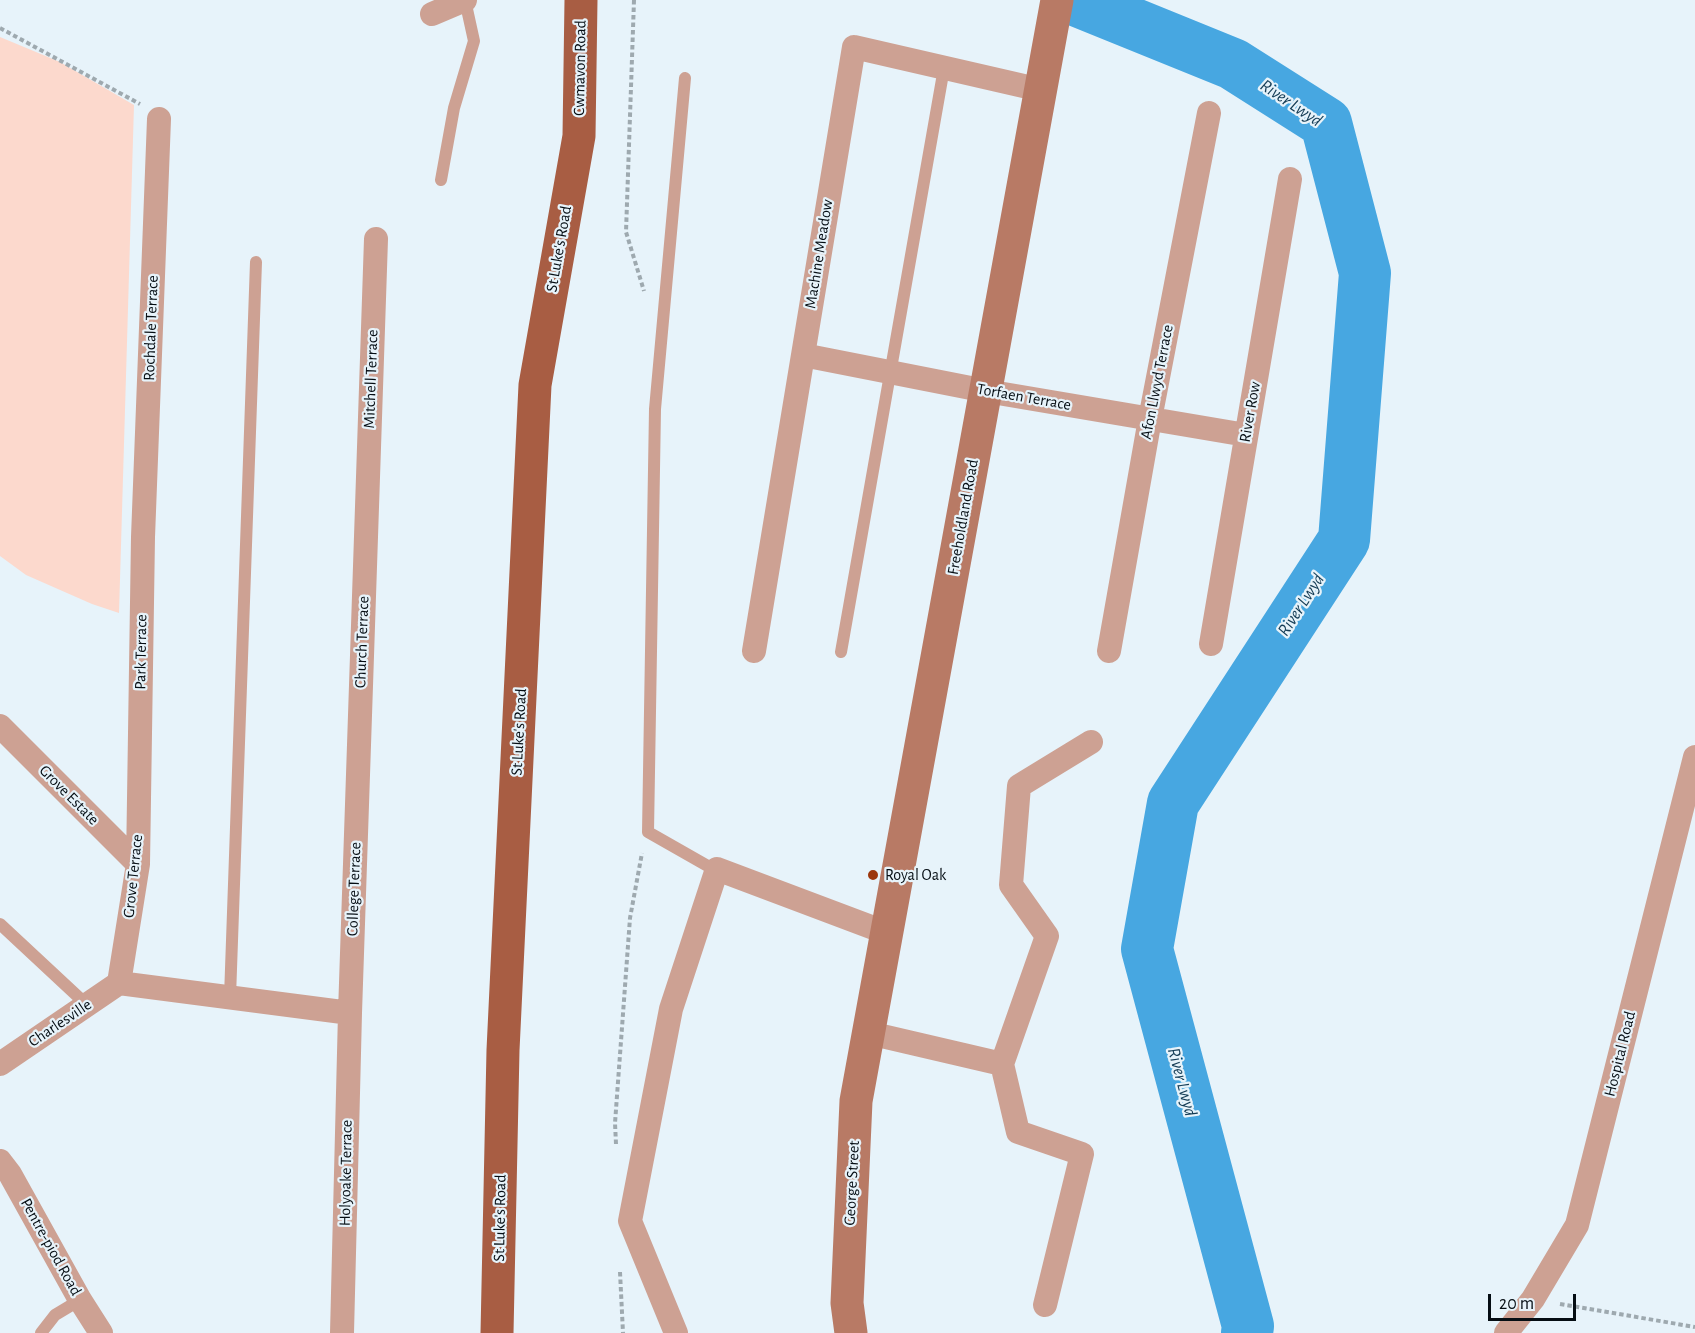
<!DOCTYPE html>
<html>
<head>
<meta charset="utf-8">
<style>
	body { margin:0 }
	#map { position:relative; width:1695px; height:1333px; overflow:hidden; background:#e7f3fa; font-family:"Alegreya Sans",sans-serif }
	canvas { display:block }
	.scale { position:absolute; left:1488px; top:1294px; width:88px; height:27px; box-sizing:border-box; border:3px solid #050d13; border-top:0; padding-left:8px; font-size:18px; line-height:21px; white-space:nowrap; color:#050d13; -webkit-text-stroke:4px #e7f3fa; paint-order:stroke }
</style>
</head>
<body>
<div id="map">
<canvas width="1695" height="1333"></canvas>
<div class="scale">20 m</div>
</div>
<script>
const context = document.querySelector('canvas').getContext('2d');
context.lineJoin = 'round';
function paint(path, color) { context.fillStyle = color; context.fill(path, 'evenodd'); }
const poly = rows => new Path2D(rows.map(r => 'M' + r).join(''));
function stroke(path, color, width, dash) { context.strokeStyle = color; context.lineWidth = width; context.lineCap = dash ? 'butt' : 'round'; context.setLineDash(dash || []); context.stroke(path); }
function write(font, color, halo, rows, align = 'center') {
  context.font = font + ' "Alegreya Sans",sans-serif'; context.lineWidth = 4.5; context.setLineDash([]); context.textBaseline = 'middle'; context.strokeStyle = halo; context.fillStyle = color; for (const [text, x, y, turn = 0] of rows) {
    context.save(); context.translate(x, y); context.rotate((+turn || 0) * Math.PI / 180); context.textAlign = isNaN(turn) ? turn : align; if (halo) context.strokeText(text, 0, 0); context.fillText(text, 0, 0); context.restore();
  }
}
paint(poly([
	[0,37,60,62,134,105,119,613,92,604,26,575,0,556]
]), '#fcd9cd');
stroke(poly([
	[1075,0,1233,64,1326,123,1365,273,1344,540,1173,803,1147,949,1248,1326,1247,1333]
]), '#47a7e1', 52);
stroke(poly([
	[634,0,626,232,644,291],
	[0,28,140,104],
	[616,1144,615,1123,630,918,642,853],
	[620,1272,623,1333],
	[1560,1304,1695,1327]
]), '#9ea9af', 4, [4.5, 3]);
stroke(poly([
	[685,78,655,409,648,832,713,869,717,869],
	[441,180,454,108,474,41,465,0],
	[841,652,944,68],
	[0,924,87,1005],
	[230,997,256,262],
	[41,1333,55,1315,80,1300]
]), '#cda193', 12);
stroke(poly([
	[432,14,465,0],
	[803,355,986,391,1246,435],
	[1211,644,1290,179],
	[754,651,854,47,1041,90],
	[1109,651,1150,419,1209,113],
	[0,726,138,864],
	[119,983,138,864,143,537,159,119],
	[119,983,350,1013],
	[869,1033,1002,1064,1047,936,1011,885,1019,786,1091,742],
	[0,1064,119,983],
	[1002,1064,1018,1132,1082,1154,1045,1305],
	[0,1161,10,1174,80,1300,101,1333],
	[342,1333,350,1013,376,239],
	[676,1333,630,1221,671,1009,717,869,887,933],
	[1506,1333,1533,1299,1577,1225,1695,757]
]), '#cda193', 24);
stroke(poly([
	[851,1333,847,1303,856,1101,1057,0]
]), '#b87a65', 33);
stroke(poly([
	[497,1333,503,1050,535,385,579,136,581,0]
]), '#a85d43', 33);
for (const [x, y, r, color] of [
	[873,875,6,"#9c360c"]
]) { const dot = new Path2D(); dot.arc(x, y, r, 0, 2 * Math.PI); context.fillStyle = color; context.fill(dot); stroke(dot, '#e7f3fa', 2); }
write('16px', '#050d13', '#e7f3fa', [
	["Cwmavon Road",580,68,-89],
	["St Luke's Road",559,249,-80],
	["Machine Meadow",819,254,-81],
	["Rochdale Terrace",151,328,-88],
	["Mitchell Terrace",371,379,-88],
	["Afon Llwyd Terrace",1157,382,-79],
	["Torfaen Terrace",1024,397,10],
	["River Row",1250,412,-80],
	["Freeholdland Road",963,517,-80],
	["Church Terrace",362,642,-88],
	["Park Terrace",141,652,-89],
	["St Luke's Road",519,732,-87],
	["Grove Estate",69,795,45],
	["Grove Terrace",133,876,-84],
	["College Terrace",354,889,-88],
	["Charlesville",60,1023,-34],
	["Hospital Road",1620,1054,-76],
	["Holyoake Terrace",346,1173,-89],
	["George Street",852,1183,-87],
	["St Luke's Road",500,1218,-89],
	["Pentre-piod Road",51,1247,61]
]);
write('16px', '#050d13', '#e7f3fa', [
	["Royal Oak",885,875]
], 'left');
write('italic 18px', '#143c55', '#e7f3fa', [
	["River Lwyd",1291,103,34],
	["River Lwyd",1301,605,-57],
	["River Lwyd",1182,1082,75]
]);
</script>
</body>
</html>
